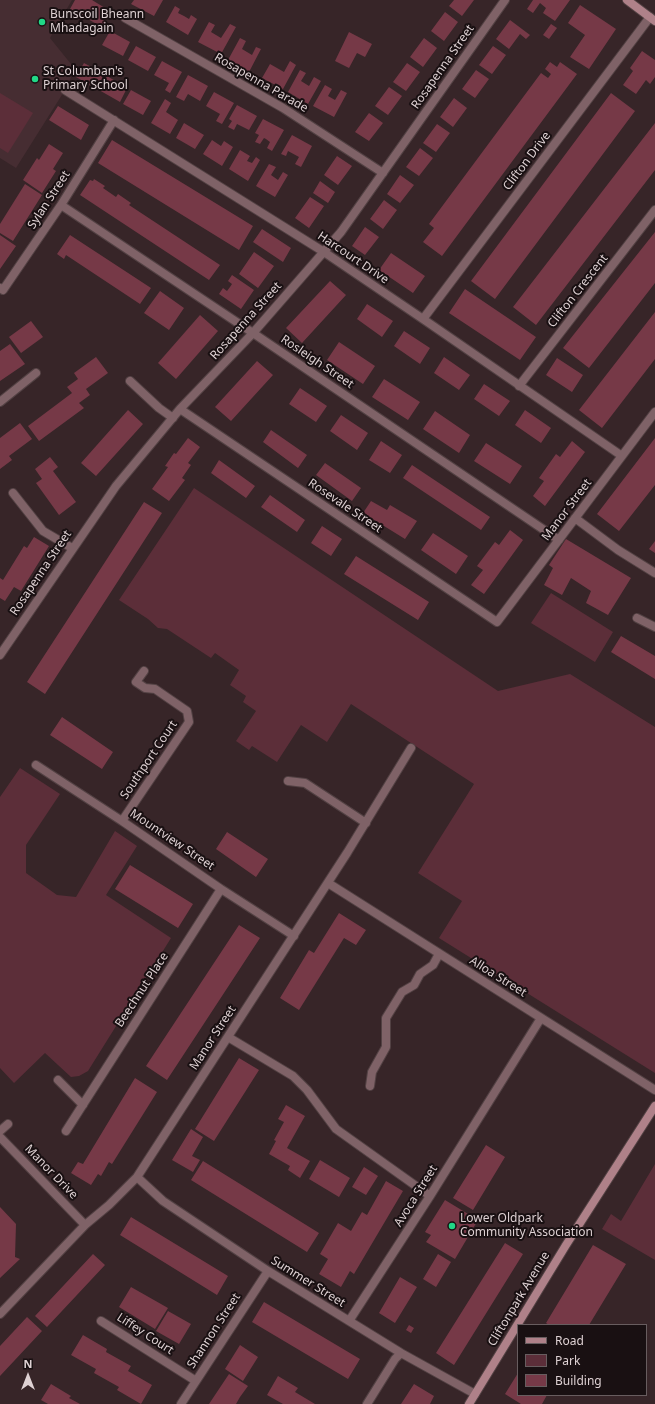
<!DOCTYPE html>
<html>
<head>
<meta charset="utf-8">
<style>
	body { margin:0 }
	#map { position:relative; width:655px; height:1404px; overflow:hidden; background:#372528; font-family:"Noto Sans",sans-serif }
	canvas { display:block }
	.legend { position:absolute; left:517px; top:1324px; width:130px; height:72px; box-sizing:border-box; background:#191012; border:1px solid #685d5f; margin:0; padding:5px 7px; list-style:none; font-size:12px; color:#ded1d3 }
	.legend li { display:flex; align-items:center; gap:8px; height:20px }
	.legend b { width:20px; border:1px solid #685d5f }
	.north { position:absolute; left:8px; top:1356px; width:40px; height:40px; -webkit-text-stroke:3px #191012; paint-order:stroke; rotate:0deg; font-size:11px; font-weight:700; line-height:16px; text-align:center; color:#ded1d3 }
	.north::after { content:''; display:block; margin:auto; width:14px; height:18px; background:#ded1d3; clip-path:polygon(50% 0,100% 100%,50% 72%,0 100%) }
</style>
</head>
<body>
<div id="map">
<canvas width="655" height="1404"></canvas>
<ul class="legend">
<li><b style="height:5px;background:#af8189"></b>Road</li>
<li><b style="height:11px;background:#5c2e39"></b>Park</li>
<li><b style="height:11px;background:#763947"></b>Building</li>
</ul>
<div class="north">N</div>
</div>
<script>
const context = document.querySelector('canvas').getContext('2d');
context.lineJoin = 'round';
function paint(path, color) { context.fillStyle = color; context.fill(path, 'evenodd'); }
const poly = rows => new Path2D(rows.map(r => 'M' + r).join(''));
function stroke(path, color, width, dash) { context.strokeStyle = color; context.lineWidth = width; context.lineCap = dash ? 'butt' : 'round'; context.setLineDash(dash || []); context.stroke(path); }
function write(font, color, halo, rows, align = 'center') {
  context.font = font + ' "Noto Sans",sans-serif'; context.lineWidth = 4; context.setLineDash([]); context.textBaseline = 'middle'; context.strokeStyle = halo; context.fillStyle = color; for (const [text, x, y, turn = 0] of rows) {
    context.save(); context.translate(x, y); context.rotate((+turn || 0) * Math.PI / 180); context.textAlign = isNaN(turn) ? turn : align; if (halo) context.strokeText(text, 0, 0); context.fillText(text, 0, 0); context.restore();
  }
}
paint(poly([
	[0,0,72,0,50,38,75,69,65,90,16,168,0,158]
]), '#462d32');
paint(poly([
	[0,93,33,113,8,153,0,148],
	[194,488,498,691,570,674,655,727,655,1073,439,938,462,901,418,873,474,784,351,704,327,742,301,725,277,762,252,746,249,750,236,741,256,711,243,702,246,696,230,685,239,670,215,653,211,658,167,629,158,628,148,619,119,600],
	[551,593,613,632,595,662,531,623],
	[20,768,60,794,26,845,26,873,57,895,76,897,115,831,137,846,106,895,171,938,88,1071,79,1076,71,1077,45,1053,14,1083,0,1068,0,797],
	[655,1164,655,1260,602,1229,611,1214,621,1221]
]), '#5c2e39');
paint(poly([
	[75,0,92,0,105,8,101,16,106,19,102,27,70,9],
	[134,0,163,0,154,16,131,4],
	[454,0,474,0,462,16,449,6],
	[533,0,570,0,555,21,543,13,546,8,540,3,533,13,527,9],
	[580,5,616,29,589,69,570,57,585,35,568,23],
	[175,6,180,9,178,13,184,16,189,19,191,15,197,19,188,35,166,22],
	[445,12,458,22,444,41,431,31],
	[510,20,530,35,526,39,520,34,509,49,496,39],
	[209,22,215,25,211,32,221,38,230,24,236,27,221,54,198,42],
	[551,24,557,28,549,39,543,35],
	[110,31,130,42,123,56,102,45],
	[349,32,372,44,365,57,357,53,349,68,335,61],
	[240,38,246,41,242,49,252,55,256,47,261,49,249,72,228,60],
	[424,38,437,48,423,67,410,57],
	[136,46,156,57,148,71,128,60],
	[493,46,506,55,492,74,479,65],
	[642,51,655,60,655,77,650,84,646,80,636,94,623,85,633,71,630,68],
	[162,61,182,72,170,93,165,90,169,83,154,75],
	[290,61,296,65,283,89,262,78,270,64,284,72],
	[550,62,557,67,560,62,577,74,442,256,423,242,434,228,429,224,541,73,548,78,551,74,545,69],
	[84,63,104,74,97,89,76,77],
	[407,63,420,72,406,91,393,82],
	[300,70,306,73,301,81,309,86,314,77,321,81,308,104,288,92],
	[476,70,489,79,475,98,462,89],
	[188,75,208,86,200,101,188,94,184,101,176,97],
	[107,76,127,88,120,102,99,90],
	[325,85,332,89,328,96,335,100,341,90,347,93,334,117,313,106],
	[389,87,402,96,388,115,375,106],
	[131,90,151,101,143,115,123,104],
	[214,92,234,103,222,124,216,121,220,114,206,106],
	[611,93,635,111,495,299,471,281],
	[454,98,467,108,453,127,440,117],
	[165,99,171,103,166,112,178,120,170,134,151,123],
	[237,105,257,116,249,130,237,124,234,130,228,127,232,121,229,119],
	[58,106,89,125,81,140,49,120],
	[369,113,383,123,369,141,355,132],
	[263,119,284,130,272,151,267,148,270,142,266,139,264,138,260,144,255,142,259,135,255,133],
	[184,123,204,135,195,149,176,138],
	[655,123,655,170,536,325,513,307],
	[437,124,450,133,436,152,423,143],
	[292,135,312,146,301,167,295,164,299,157,288,151,286,156,281,154],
	[112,140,253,226,239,250,98,163],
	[212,140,221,146,224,141,233,147,222,166,203,154],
	[49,144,63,153,53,169,56,171,42,193,23,180,37,158,39,160],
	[420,148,433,158,419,176,406,167],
	[240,150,250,156,247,161,252,163,256,157,260,160,248,181,229,169],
	[337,156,352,166,338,185,324,175],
	[269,164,276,167,271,175,278,180,283,172,288,175,275,197,256,186],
	[400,175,414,185,400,203,387,194],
	[94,179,105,186,103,188,116,197,118,194,131,203,129,205,220,265,209,280,80,195,90,180,93,181],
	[320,181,335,192,328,203,313,193],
	[25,184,42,195,13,241,0,233,0,224],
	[310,197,324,206,309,228,295,218],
	[384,200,397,210,383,229,370,219],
	[365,227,379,237,365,255,352,246],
	[262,229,291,248,283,262,253,242],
	[655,232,655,283,589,368,563,348],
	[0,235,16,246,0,269],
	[70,235,151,288,140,304,66,255,64,259,57,254],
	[254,252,274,266,258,288,239,274],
	[391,253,425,276,413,293,379,270],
	[232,275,254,290,241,309,219,294,223,288,227,291,230,287,232,284,228,281],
	[330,281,346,295,302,343,286,328],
	[465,289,536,337,520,360,449,313],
	[160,291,184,308,169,330,144,313],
	[367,304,393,321,382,337,357,319],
	[655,312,655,359,602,428,579,410],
	[200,315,218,331,176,379,158,363],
	[31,321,43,337,21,353,9,337],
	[404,331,430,348,420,364,394,346],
	[339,342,375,366,363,384,327,360],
	[10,344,25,364,0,381,0,351],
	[96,357,108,373,86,389,90,395,79,403,84,408,39,441,28,426,72,393,67,387,78,379,74,373],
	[444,357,470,375,459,390,434,373],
	[557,358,583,375,572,392,546,375],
	[257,361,273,375,231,421,215,407],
	[384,379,420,402,408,420,372,397],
	[484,384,510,401,499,416,474,399],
	[300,388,327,406,316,422,289,404],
	[128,410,143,424,96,476,81,463],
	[525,410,551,428,541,443,515,425],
	[435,411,470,435,459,453,423,429],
	[341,415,368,433,357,450,330,431],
	[20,423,32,439,9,456,12,460,0,469,0,438],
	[271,430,307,455,298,468,263,442],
	[188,438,200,447,188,463,191,465,182,478,185,480,169,501,152,489,168,467,165,466,174,453,176,454],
	[655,438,655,485,619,531,597,514],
	[381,441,402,455,390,473,369,460],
	[572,441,585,452,545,506,533,496,544,481,539,478,556,454,560,457],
	[486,443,522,466,510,484,474,461],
	[50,457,58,467,53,471,76,502,59,515,36,483,42,479,35,469],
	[219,460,255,486,246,498,211,473],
	[325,463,361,488,352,501,316,475],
	[412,465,490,517,481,530,403,478],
	[270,495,305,520,297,532,261,507],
	[371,501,387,510,390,505,417,521,405,539,363,513],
	[144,502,162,513,45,694,27,682],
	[322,526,342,539,331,556,311,543],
	[510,530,523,540,484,594,471,585,483,570,477,566,495,542,499,545],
	[433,533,468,556,456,574,421,550],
	[34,537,49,546,21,591,14,587,5,601,0,598,0,578,3,580,24,546,27,548],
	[566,539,631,578,608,615,586,603,591,591,571,578,562,595,544,585,553,568,549,565],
	[655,541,655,553,649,549],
	[356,556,429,602,418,620,344,574],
	[621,636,655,656,655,679,611,652],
	[62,717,113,752,102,769,50,735],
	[227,832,268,859,256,877,216,849],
	[130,865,193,904,178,928,115,889],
	[339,913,366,930,356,945,344,938,299,1010,280,998,309,950,314,953],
	[239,925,260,938,167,1080,146,1066],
	[239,1058,259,1070,214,1141,195,1129],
	[135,1078,157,1092,112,1164,109,1162,101,1176,98,1174,91,1185,71,1173,78,1162,83,1164],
	[286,1105,305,1116,287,1148,310,1161,300,1178,288,1170,290,1166,269,1154,276,1141,274,1140,284,1122,278,1119],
	[191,1129,203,1137,192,1156,200,1160,193,1172,172,1160],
	[486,1145,505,1157,473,1210,453,1198],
	[320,1160,350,1178,339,1197,309,1179],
	[203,1161,319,1233,307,1252,191,1180],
	[364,1167,378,1176,366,1195,352,1187],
	[386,1181,403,1191,354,1274,350,1271,341,1287,319,1274,328,1259,320,1254,338,1223,351,1231,362,1212,367,1215],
	[445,1200,478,1220,455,1259,426,1242,431,1235,425,1232],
	[0,1207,16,1224,15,1257,20,1259,0,1278],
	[131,1217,228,1276,217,1295,120,1235],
	[505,1243,523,1254,454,1365,436,1353],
	[593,1245,626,1264,589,1325,549,1325,546,1323],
	[93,1254,105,1265,47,1327,35,1316],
	[438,1254,451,1262,436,1287,423,1279],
	[400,1277,417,1287,395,1323,379,1313],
	[131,1287,168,1308,155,1329,119,1307],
	[264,1302,360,1359,348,1379,252,1322],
	[168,1311,191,1324,179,1344,156,1331],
	[27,1317,42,1331,0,1376,0,1346],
	[409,1325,414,1328,411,1333,406,1330],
	[83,1335,107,1349,106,1352,131,1366,128,1371,152,1385,141,1404,117,1390,119,1387,94,1373,96,1369,71,1355],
	[240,1345,258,1357,243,1381,225,1369],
	[518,1373,518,1395,547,1395,542,1404,521,1404,505,1394],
	[229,1374,248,1386,240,1397,236,1404,209,1404],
	[278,1376,298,1388,295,1392,315,1404,283,1404,267,1395],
	[51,1384,71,1396,69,1398,80,1404,48,1404,41,1400],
	[414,1384,434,1396,430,1404,401,1404]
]), '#763947');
const street = poly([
	[125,18,283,108,383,173],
	[65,90,324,252,423,319,622,456],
	[61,205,253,333,559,540],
	[0,288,3,290,61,205,114,120],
	[423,319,650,17],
	[130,381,159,408,173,418],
	[519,386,655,210],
	[0,402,36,373],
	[180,409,497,622,655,412],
	[13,493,43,531,72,548],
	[575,518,618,550,655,573],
	[637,618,655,627],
	[0,655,116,486,180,409,253,333,341,232,505,0],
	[36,765,122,821,221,889,294,936],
	[288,781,305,783,366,823],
	[122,821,189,722,187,711,155,689,145,688,136,682,144,671],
	[328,883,655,1090],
	[228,1037,293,1076,307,1090,336,1129,430,1196],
	[58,1080,83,1105],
	[370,1086,372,1072,386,1047,386,1018,402,992,414,985,420,974,433,965,439,954],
	[0,1131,8,1124],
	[66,1131,221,889],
	[0,1137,85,1225],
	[137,1177,163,1201,268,1271,401,1353,475,1394],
	[0,1314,85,1225,109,1205,137,1177,347,853,411,748],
	[101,1321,196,1381],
	[349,1321,430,1196,541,1018],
	[181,1404,268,1271],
	[367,1404,395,1359,401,1353]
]);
const secondary = poly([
	[627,0,655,21],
	[469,1404,566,1245,655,1106]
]);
stroke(street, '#524143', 10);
stroke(secondary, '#524143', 10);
stroke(street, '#7f6267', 8);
stroke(secondary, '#af8189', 8);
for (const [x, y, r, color] of [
	[42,22,4,"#21d887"],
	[35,79,4,"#21d887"],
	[452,1226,4,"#21d887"]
]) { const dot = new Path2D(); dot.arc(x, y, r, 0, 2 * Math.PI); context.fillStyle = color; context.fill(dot); stroke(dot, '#191012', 1.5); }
write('12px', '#ded1d3', '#191012', [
	["Bunscoil Bheann",50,15],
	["Mhadagain",50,29],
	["St Columban's",43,72],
	["Primary School",43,86],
	["Lower Oldpark",460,1219],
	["Community Association",460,1233]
], 'left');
write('12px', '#ded1d3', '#191012', [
	["Rosapenna Street",443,67,-55],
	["Rosapenna Parade",261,83,30],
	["Clifton Drive",527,161,-53],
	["Sylan Street",49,200,-57],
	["Harcourt Drive",353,258,34],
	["Clifton Crescent",578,291,-52],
	["Rosapenna Street",246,321,-48],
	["Rosleigh Street",317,362,34],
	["Rosevale Street",345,506,34],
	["Manor Street",567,510,-53],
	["Rosapenna Street",41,573,-56],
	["Southport Court",149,760,-56],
	["Mountview Street",172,840,34],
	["Alloa Street",498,977,32],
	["Beechnut Place",142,990,-57],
	["Manor Street",213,1038,-57],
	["Manor Drive",51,1172,46],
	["Avoca Street",416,1196,-58],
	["Summer Street",308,1282,32],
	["Cliftonpark Avenue",519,1299,-59],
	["Shannon Street",214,1331,-57],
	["Liffey Court",145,1334,33]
]);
</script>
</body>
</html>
